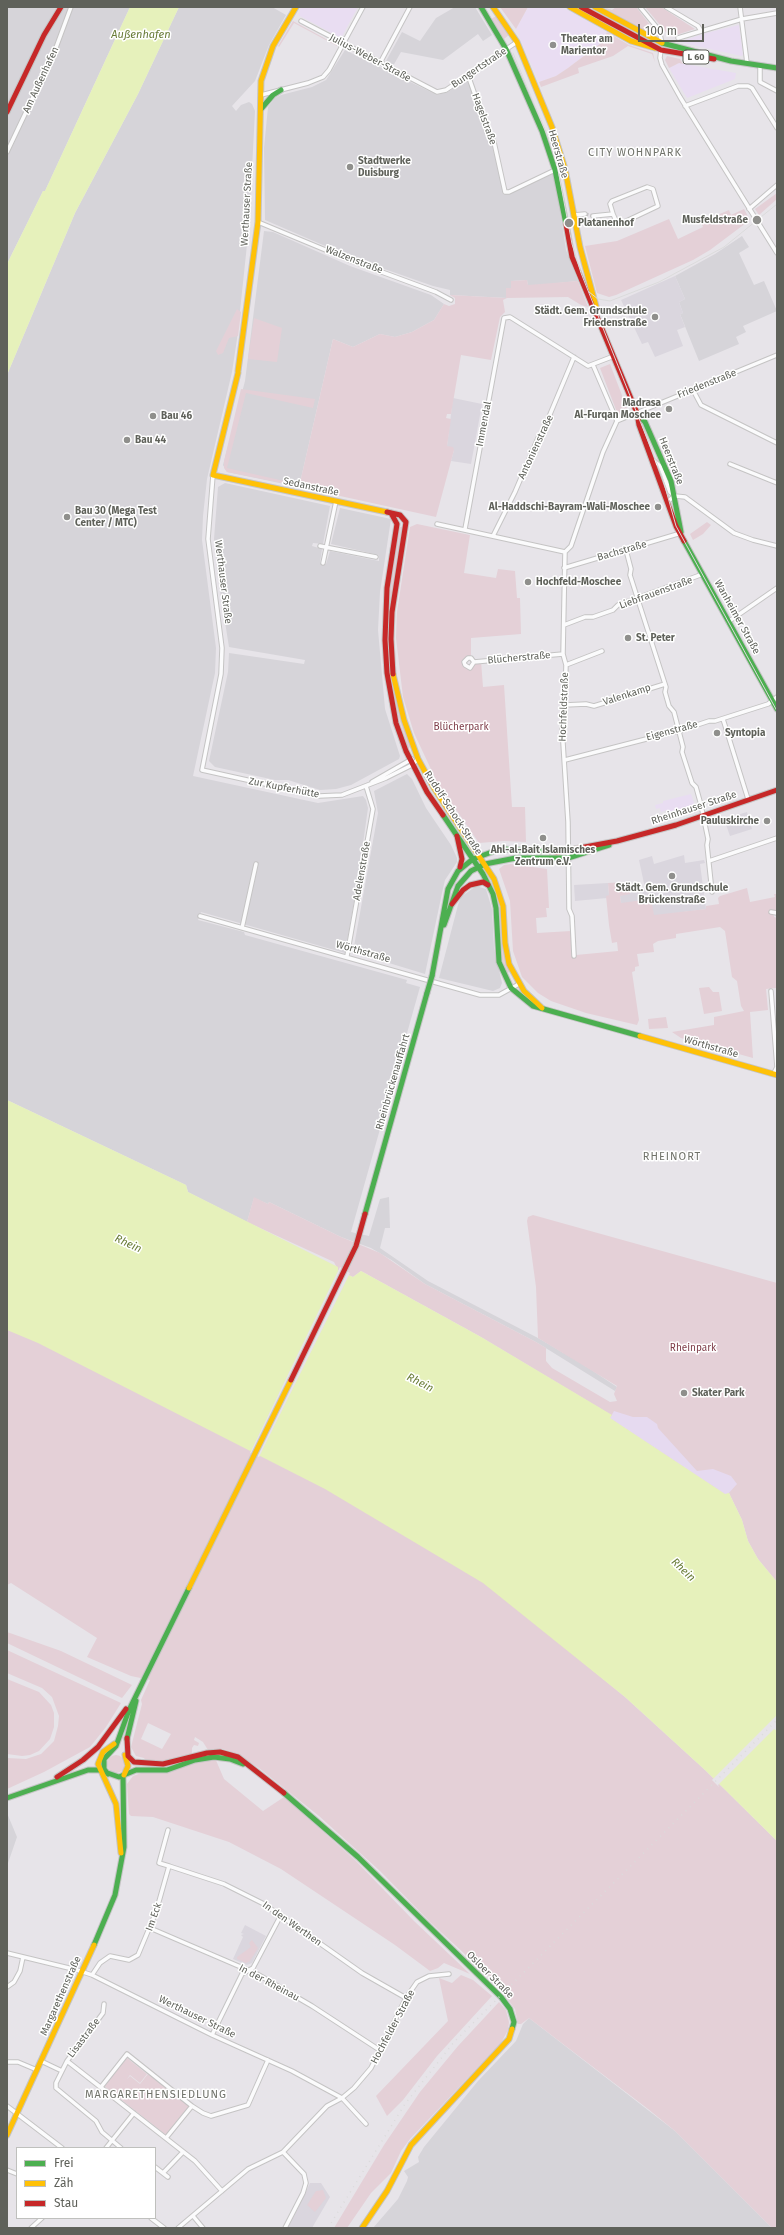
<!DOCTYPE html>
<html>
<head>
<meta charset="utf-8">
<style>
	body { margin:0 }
	#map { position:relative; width:784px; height:2235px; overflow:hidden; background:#e7e4e9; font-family:"Fira Sans",sans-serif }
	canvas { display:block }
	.frame { position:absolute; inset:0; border:8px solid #5f615a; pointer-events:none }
	.legend { position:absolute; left:16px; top:2147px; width:140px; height:72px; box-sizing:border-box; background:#fff; border:1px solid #bfc0bd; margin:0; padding:5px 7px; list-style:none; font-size:12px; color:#5f615a }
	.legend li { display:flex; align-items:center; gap:8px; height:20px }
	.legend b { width:20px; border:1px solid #bfc0bd }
	.scale { position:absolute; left:638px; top:24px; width:66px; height:18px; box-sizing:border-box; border:2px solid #5f615a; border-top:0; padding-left:5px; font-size:12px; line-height:14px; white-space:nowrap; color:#5f615a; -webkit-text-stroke:3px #fff; paint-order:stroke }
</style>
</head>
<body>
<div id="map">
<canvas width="784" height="2235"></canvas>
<div class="frame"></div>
<ul class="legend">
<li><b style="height:5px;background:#4caf50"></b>Frei</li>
<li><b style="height:5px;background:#ffc107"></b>Zäh</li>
<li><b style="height:5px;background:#c62828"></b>Stau</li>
</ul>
<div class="scale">100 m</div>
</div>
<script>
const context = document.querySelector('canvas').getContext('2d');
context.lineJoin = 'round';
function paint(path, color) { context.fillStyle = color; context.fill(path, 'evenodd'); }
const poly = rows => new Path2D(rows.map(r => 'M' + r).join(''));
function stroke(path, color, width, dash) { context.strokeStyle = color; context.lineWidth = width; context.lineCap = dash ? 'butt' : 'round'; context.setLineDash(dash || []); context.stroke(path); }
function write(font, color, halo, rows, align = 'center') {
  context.font = font + ' "Fira Sans",sans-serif'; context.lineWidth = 3; context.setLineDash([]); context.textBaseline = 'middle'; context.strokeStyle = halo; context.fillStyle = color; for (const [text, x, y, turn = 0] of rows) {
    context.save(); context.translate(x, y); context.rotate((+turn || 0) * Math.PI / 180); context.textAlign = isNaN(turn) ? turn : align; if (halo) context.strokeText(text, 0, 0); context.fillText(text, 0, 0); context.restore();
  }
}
paint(poly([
	[301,7,358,7,341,38,298,15],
	[528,7,562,7,607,32,601,43,568,68,556,76,539,82,516,29],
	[739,25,743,55,741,56,679,42,706,33],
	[679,63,736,73,735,79,687,98,669,68],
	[691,794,695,806,690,812,669,818,667,810,661,812,660,808,656,809,655,805,663,803,663,801]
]), '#e9ddf2');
paint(poly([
	[7,7,130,7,45,191,43,191,7,264],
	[179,7,272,7,286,15,269,45,255,81,232,106,236,111,241,105,249,102,252,104,255,111,249,226,237,339,232,372,207,479,203,516,202,540,216,648,215,673,193,776,318,803,363,796,366,800,368,808,358,879,345,953,201,912,198,920,244,932,245,935,407,980,406,983,420,987,351,1232,369,1236,380,1199,389,1197,390,1228,385,1228,380,1248,428,1281,538,1338,581,1363,617,1387,615,1391,536,1342,425,1284,393,1261,371,1248,341,1237,269,1202,268,1204,254,1198,247,1222,188,1192,186,1185,7,1100,7,375,75,213,138,94],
	[455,7,475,7,492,35,483,41,478,34,443,60,401,52,393,66,386,61,402,32,420,41,436,18],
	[345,50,437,95,448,92,467,79,493,142,502,189,505,193,554,172,566,250,578,281,528,286,527,280,511,281,511,288,507,298,450,295,450,290,433,286,353,258,265,220,264,148,268,107,275,98,281,95,312,87,326,80],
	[264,231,273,232,350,266,431,295,444,304,434,320,412,332,395,337,380,334,353,347,333,339,299,487,227,472,223,465,245,381],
	[742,236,749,247,739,253,754,285,764,281,777,311,743,326,746,332,736,337,739,344,699,361,680,314,683,313,679,302,685,299,675,276,715,254],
	[225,483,330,506,323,544,313,543,312,546,322,549,320,563,326,564,330,551,379,561,379,555,331,544,340,508,391,519,380,592,378,630,385,709,400,756,399,759,351,785,336,789,320,790,288,780,275,780,215,767,209,761,228,672,229,653,304,664,305,660,229,647,218,578,214,539,218,487],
	[407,774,412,779,426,808,451,845,457,858,457,862,445,880,442,893,425,974,353,952,378,813,374,791],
	[476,886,486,889,492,909,494,948,502,983,500,988,493,991,439,978,458,905,461,897],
	[7,1813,17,1837,7,1866],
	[529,2018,675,2131,772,2228,373,2228,398,2199,407,2181,408,2177,404,2171,419,2162,418,2157,424,2147,478,2081,516,2041,523,2024]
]), '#d6d4d9');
paint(poly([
	[675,276,685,299,679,302,683,313,680,314,685,327,677,330,683,346,655,357,648,342,642,344,621,300],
	[453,398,482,404,471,464,451,461,454,450,447,446],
	[747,812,752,829,730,836,724,819],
	[684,855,685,863,704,860,705,863,700,864,706,909,624,920,620,896,645,888,639,860,652,856,654,864],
	[608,883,609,895,607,898,575,901,574,885],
	[245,1925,266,1936,252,1963,247,1965,233,1959,243,1937,241,1935,244,1934,241,1933],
	[310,2183,321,2183,330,2197,312,2228,288,2228]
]), '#dad6de');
paint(poly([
	[500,7,528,7,516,29],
	[603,7,612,10,616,7,636,7,651,26,652,31,650,33,639,28],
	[645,7,661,7,695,29,670,37],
	[498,15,510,34,504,39,491,19],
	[293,21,337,45,337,46,294,23,279,47,278,46],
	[607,32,629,45,653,53,655,62,652,54,628,46,613,56,578,68,579,73,541,87,539,82,556,76,568,68,601,43],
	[667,56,680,59,683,64,679,63,669,68,665,60],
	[777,193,777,199,759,215,755,209],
	[744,209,750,220,710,250,693,260,616,295,609,297,597,293,585,246,617,241,669,219,678,239,703,227,701,222,729,210,731,215],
	[527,280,528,285,578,281,588,307,581,305,568,297,507,298,503,300,505,312,500,317,491,360,461,355,451,414,447,414,446,418,451,419,447,446,453,447,454,450,436,517,299,487,333,339,353,347,380,334,395,337,412,332,434,320,444,304,449,306,455,304,455,298,450,295,506,298,506,288,511,288,511,281],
	[237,309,241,312,238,336,229,338,223,353,218,355,216,351],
	[254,318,282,328,277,362,248,359],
	[610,364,628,411,618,415,600,368],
	[241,389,315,399,313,408,246,393,227,468,293,483,292,485,227,472,224,468,224,461],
	[707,522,711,525,703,534,693,540,690,534],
	[417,524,470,535,464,573,496,578,498,569,515,571,517,598,520,598,521,634,471,638,471,658,465,660,467,667,481,661,483,687,504,685,512,807,525,807,526,842,504,841,479,843,437,782,414,733,403,697,396,638,397,612,410,527],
	[400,527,402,527,391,599,389,639,394,689,401,721,411,747,408,748,395,706,389,674,387,639,388,599],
	[511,864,547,869,549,908,546,908,547,917,536,918,537,933,571,931,576,955,618,951,617,942,612,943,609,925,606,896,609,895,608,883,628,882,630,894,620,896,621,903,651,899,654,915,706,909,706,906,719,904,718,898,720,896,747,888,750,902,775,897,774,894,777,894,777,910,773,910,774,917,777,918,777,1000,776,988,766,989,768,1010,750,1012,753,1058,681,1038,672,1032,714,1025,714,1017,744,1011,741,1006,737,981,732,977,725,931,720,927,676,934,676,938,658,941,653,944,654,952,637,954,639,966,635,967,635,971,632,972,639,1020,637,1025,586,1013,551,1001,538,993,522,977,513,951,510,901,499,869,504,865],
	[487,876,494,889,500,909,501,941,510,972,506,973,501,955,498,909],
	[709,987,713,992,719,992,722,1011,704,1014,699,988],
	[666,1017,668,1028,649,1029,648,1019],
	[254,1197,268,1204,269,1202,341,1237,380,1253,425,1284,536,1342,546,1348,546,1361,552,1368,610,1402,617,1401,614,1394,617,1386,538,1338,536,1287,527,1221,528,1217,533,1215,777,1283,777,1582,758,1559,748,1541,742,1520,729,1493,725,1494,610,1418,611,1415,481,1337,361,1271,353,1277,338,1270,334,1262,247,1222],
	[7,1325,319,1481,476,1574,625,1697,705,1770,777,1841,777,2228,772,2228,675,2131,648,2109,529,2018,521,2024,518,2024,515,2009,493,1980,430,1922,380,1871,319,1816,259,1768,234,1753,223,1749,208,1750,203,1742,195,1737,194,1740,199,1743,198,1746,194,1745,192,1748,192,1755,162,1763,147,1763,144,1758,136,1756,131,1747,142,1704,141,1700,150,1680,131,1676,87,1657,97,1638,11,1583,7,1585],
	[148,1723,171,1734,162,1749,141,1739],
	[7,1632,61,1651,132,1685,122,1698,7,1643],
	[7,1650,121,1703,106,1727,90,1747,44,1772,7,1789,7,1758,26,1759,41,1754,54,1741,58,1726,59,1716,52,1697,42,1688,7,1673],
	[7,1679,39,1692,51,1705,54,1713,54,1727,50,1739,39,1751,30,1755,22,1756,7,1754],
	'107 1764a9 9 0 1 1 18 0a9 9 0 1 1-18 0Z',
	[215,1758,224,1779,263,1811,284,1797,292,1804,355,1860,414,1921,470,1974,444,1963,438,1968,430,1971,395,1945,281,1869,229,1842,153,1817,131,1816,129,1814,127,1784,133,1776,144,1772,168,1771,196,1761],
	[252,1940,258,1948,250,1961,246,1963,237,1959,237,1957,251,1947,249,1943],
	[461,1975,473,1980,492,1996,437,2056,403,2100,387,2116,376,2096,448,2021,439,1978,452,1983],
	[499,2002,506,2010,509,2022,508,2030,501,2043,410,2139,401,2151,391,2173,371,2193,347,2228,334,2228,384,2145,420,2092,458,2046],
	[127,2058,147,2074,140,2083,130,2075,127,2079,130,2076,140,2084,148,2074,190,2106,166,2135,104,2086],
	[323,2190,326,2198,315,2212,307,2205,316,2191]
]), '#e4d0d7');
paint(poly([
	[614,1411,633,1417,647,1417,657,1424,658,1428,697,1471,713,1469,731,1476,737,1484,728,1494,725,1494,610,1418]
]), '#e6daf0');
paint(poly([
	[130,7,179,7,138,94,75,213,7,375,7,264,43,191,45,191],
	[7,1100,186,1185,188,1192,338,1267,338,1270,353,1277,361,1271,481,1337,612,1415,610,1418,725,1494,729,1493,742,1520,748,1541,758,1559,777,1582,777,1841,705,1770,625,1697,483,1583,325,1489,38,1343,7,1330]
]), '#e6f1bb');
paint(poly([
	[340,1267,350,1273,259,1457,250,1453],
	[777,1715,777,1731,774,1729,718,1785,719,1787,712,1780]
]), '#e7e4e9');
stroke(poly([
	[585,214,593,216]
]), '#c5c3c5', 3.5, [3.5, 2]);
const street = poly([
	[640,7,659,30,662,43],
	[666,7,698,26,701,31],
	[740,7,747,63],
	[301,21,437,92,446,90,517,42],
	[678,38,742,19,777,13],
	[661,49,660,58,662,65,680,97,777,253],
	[380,63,410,7],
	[760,66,760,82,777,91],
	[468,75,487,129,494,142,505,192,509,192,555,170],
	[261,95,308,83,323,77,329,70,363,7],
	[685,106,738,86,748,86,752,88,777,128],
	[7,152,54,53,71,7],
	[749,209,777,185],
	[574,215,585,214],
	[593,216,613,214,617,223,620,224,658,206,653,189,647,187,612,201,610,204,613,214],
	[258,222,352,261,436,292,451,300],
	[593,365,617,421],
	[693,390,701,405,777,443],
	[617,421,777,355],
	[653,460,660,466,670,492,674,495],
	[730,464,777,483],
	[213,475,208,539,222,648,221,674,202,770,319,796,342,795,386,778,412,765,418,759],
	[668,501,675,496,685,497,734,533,753,540,777,546],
	[437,524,565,552],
	[465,529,504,318,510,317,588,366,614,356],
	[493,536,515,492,538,438,543,431,574,357],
	[320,546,376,557],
	[626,550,631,569,630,575,666,687,665,692,669,706,674,712,683,747,682,752,692,783,696,787,701,805,708,839,707,845,712,892],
	[565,552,563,654,566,665,565,704,562,727,568,822,569,909,572,916,574,956],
	[565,552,571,546,603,452,617,421],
	[323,563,336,501],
	[564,568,681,533],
	[728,622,777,588],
	[564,625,585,617,593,617,613,610,618,605,703,574],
	[474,662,470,668,465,665,464,662,468,658,471,658,474,662,563,654],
	[566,665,602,651],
	[565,705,586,704,594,706,665,684],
	[723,719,748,799],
	[565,760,685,729,709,721,715,721,768,704,777,697],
	[372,782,412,759],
	[709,861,777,838],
	[771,912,777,913],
	[200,916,480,995,499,995,519,984],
	[242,928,256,864],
	[347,956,373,809,366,786],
	[771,991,776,1054,777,1067,774,1073],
	[169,1866,224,1884,264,1904,362,1973,406,1998],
	[150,1928,257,1974,312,2006,381,2051],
	[7,1953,77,1970,92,1975,212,2035,292,2071,342,2098,366,2124],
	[92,1975,100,1963,110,1956,129,1960,138,1955,156,1912,169,1866,159,1863,168,1830],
	[7,1987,14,1982,20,1971,23,1957],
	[104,2004,103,2013,67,2061,56,2083,56,2088,96,2121,102,2132,121,2148],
	[212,2035,242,1974,253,1968,281,1915],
	[41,2061,62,2071],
	[67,2061,195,2161,222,2191],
	[7,2062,18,2062,37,2070],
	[101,2087,127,2054,192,2106,203,2113,211,2116,248,2105,268,2060],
	[7,2106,62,2148],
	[166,2138,192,2106],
	[106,2148,134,2113],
	[283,2152,304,2174,306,2183,303,2193,285,2228],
	[155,2167,168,2177],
	[7,2170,17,2174],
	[163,2173,183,2152],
	[193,2216,203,2228],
	[151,2218,164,2228],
	[31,2228,42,2218],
	[178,2228,248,2169,283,2152,327,2106,342,2098,354,2088,371,2068,406,1998,417,1982,429,1976,449,1974]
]);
const fast = poly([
	[481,7,506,49,542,131,555,170,566,224],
	[662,43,731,61,777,68],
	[261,109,273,95,281,90],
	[637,413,645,422,671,481,681,532],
	[684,541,777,709],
	[443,815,483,874,493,894,496,908,499,962,511,988,533,1006,640,1036],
	[444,925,458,886,471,871,485,864,516,858,568,858,609,845],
	[432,976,448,889,458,871,473,859,500,849,546,851],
	[365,1214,427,993],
	[127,1739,136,1701],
	[108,1774,104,1769,104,1759,116,1746,129,1710,189,1588],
	[284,1793,358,1857,501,1997,510,2009,514,2022,512,2029],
	[7,1798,88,1770,99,1770,119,1777,136,1770,167,1770,195,1760,214,1757,230,1759,243,1764],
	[94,1945,115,1895,124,1847,123,1776]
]);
const slow = poly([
	[493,7,517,42,552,127,565,169,580,247,597,310],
	[570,7,631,41,655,48],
	[595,7,662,43],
	[238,371,258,222,261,81,273,46,296,7],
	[238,373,213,475,387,512],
	[393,674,404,720,418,759,434,788,494,879,503,906,505,943,509,964,524,991,542,1008],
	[640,1036,777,1075],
	[189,1588,291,1380],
	[114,1744,103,1752,98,1764,116,1804,121,1853],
	[124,1775,128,1766,125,1755],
	[7,2135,94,1945],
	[362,2228,387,2191,411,2145,509,2039,512,2029]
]);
const jam = poly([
	[581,7,661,50],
	[661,50,714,59],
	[7,112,44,35,61,7],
	[566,224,572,257,637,413,639,425,676,526,684,541],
	[387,512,400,515,406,522,392,612,391,639,393,674],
	[391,513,397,524,387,588,385,640,387,673,396,723,406,751,427,792,443,815],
	[457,836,462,859,460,867],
	[546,851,558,852,617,841,676,825,777,790],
	[452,904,463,890,470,885,483,882,488,885],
	[291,1380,356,1246,365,1214],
	[127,1738,128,1756,134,1762,163,1764,207,1753,220,1752,238,1757,284,1793],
	[57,1777,83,1760,98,1747,126,1709]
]);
stroke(street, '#c5c4c4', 5.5);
stroke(fast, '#c4c4c4', 7);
stroke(slow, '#c4c4c4', 7);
stroke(jam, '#c4c4c4', 7);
stroke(street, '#fbfbfc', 3.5);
stroke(fast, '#4caf50', 5);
stroke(slow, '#ffc107', 5);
stroke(jam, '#c62828', 5);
stroke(poly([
	[513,53,555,154,572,244,581,273,662,476,676,526,777,711],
	[589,292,598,299,610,301,659,282,724,247,777,204]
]), '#dbdbdb', 1);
stroke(poly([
	[328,2228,405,2104,454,2042,777,1720]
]), '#dbdbdb', 1.5, [1, 5]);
const fastBridge = poly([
	[427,993,432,976]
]);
stroke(fastBridge, '#c4c4c4', 7, []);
stroke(fastBridge, '#4caf50', 5);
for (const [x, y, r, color] of [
	[553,45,4,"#8f8f8c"],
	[350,167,4,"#8f8f8c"],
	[757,220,5,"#8f8f8c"],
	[569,223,5,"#8f8f8c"],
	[655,317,4,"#8f8f8c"],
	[669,409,4,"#8f8f8c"],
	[153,416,4,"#8f8f8c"],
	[127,440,4,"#8f8f8c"],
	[658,507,4,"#8f8f8c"],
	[67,517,4,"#8f8f8c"],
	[528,582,4,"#8f8f8c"],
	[628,638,4,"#8f8f8c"],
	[717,733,4,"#8f8f8c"],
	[767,821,4,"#8f8f8c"],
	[543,838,4,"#8f8f8c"],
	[672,876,4,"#8f8f8c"],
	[684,1393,4,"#8f8f8c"]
]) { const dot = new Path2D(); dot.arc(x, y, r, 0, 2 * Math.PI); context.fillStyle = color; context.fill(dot); stroke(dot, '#fff', 1.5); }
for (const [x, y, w] of [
	[696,57,26]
]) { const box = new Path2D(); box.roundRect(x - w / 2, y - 7, w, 14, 3); context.fillStyle = '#fff'; context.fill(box); stroke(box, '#5f615a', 1); }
write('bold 9px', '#5f615a', null, [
	["L 60",696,57]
]);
write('bold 10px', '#5f615a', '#fff', [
	["Theater am",561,39],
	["Marientor",561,51],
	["Stadtwerke",358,161],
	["Duisburg",358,173],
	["Musfeldstraße",748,220,"right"],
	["Platanenhof",578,223],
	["Städt. Gem. Grundschule",647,311,"right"],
	["Friedenstraße",647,323,"right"],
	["Madrasa",661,403,"right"],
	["Al-Furqan Moschee",661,415,"right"],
	["Bau 46",161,416],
	["Bau 44",135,440],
	["Al-Haddschi-Bayram-Wali-Moschee",650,507,"right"],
	["Bau 30 (Mega Test",75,511],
	["Center / MTC)",75,523],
	["Hochfeld-Moschee",536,582],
	["St. Peter",636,638],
	["Syntopia",725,733],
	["Pauluskirche",759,821,"right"],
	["Ahl-al-Bait Islamisches",543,850,"center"],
	["Zentrum e.V.",543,862,"center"],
	["Städt. Gem. Grundschule",672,888,"center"],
	["Brückenstraße",672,900,"center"],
	["Skater Park",692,1393]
], 'left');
write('10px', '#5f615a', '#fff', [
	["Julius-Weber-Straße",370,58,28],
	["Bungertstraße",479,68,-34],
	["Am Außenhafen",41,80,-65],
	["Hagelstraße",484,119,70],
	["Heerstraße",558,154,74],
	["Werthauser Straße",247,204,-87],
	["Walzenstraße",354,260,21],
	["Friedenstraße",707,384,-22],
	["Immendal",484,424,-79],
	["Antonienstraße",536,447,-65],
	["Heerstraße",671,461,68],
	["Sedanstraße",311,487,12],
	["Bachstraße",622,551,-16],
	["Werthauser Straße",223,582,83],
	["Liebfrauenstraße",656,593,-20],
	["Wanheimer Straße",737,617,61],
	["Blücherstraße",519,658,-5],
	["Valenkamp",627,695,-18],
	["Hochfeldstraße",564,707,-88],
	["Eigenstraße",672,731,-15],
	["Zur Kupferhütte",284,788,11],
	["Rheinhauser Straße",694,808,-18],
	["Rudolf-Schock-Straße",453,813,57],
	["Adelenstraße",362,871,-80],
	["Wörthstraße",363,952,16],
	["Wörthstraße",711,1047,16],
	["Rheinbrückenauffahrt",393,1082,-74],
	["Im Eck",154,1917,-70],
	["In den Werthen",292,1924,35],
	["Osloer Straße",490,1975,45],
	["In der Rheinau",269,1983,28],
	["Margarethenstraße",61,1996,-66],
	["Werthauser Straße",197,2017,26],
	["Hochfelder Straße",393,2027,-62],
	["Lisastraße",84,2038,-53]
]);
write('10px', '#7e3c48', '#fff', [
	["Blücherpark",461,727],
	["Rheinpark",693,1348]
]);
write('italic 11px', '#697c37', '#fff', [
	["Außenhafen",141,35],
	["Rhein",128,1244,25],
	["Rhein",420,1383,27],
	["Rhein",683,1570,44]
]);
context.letterSpacing = '1px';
write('11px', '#71736b', '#fff', [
	["CITY WOHNPARK",635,153],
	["RHEINORT",672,1157],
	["MARGARETHENSIEDLUNG",156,2095]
]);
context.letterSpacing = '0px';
</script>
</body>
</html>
